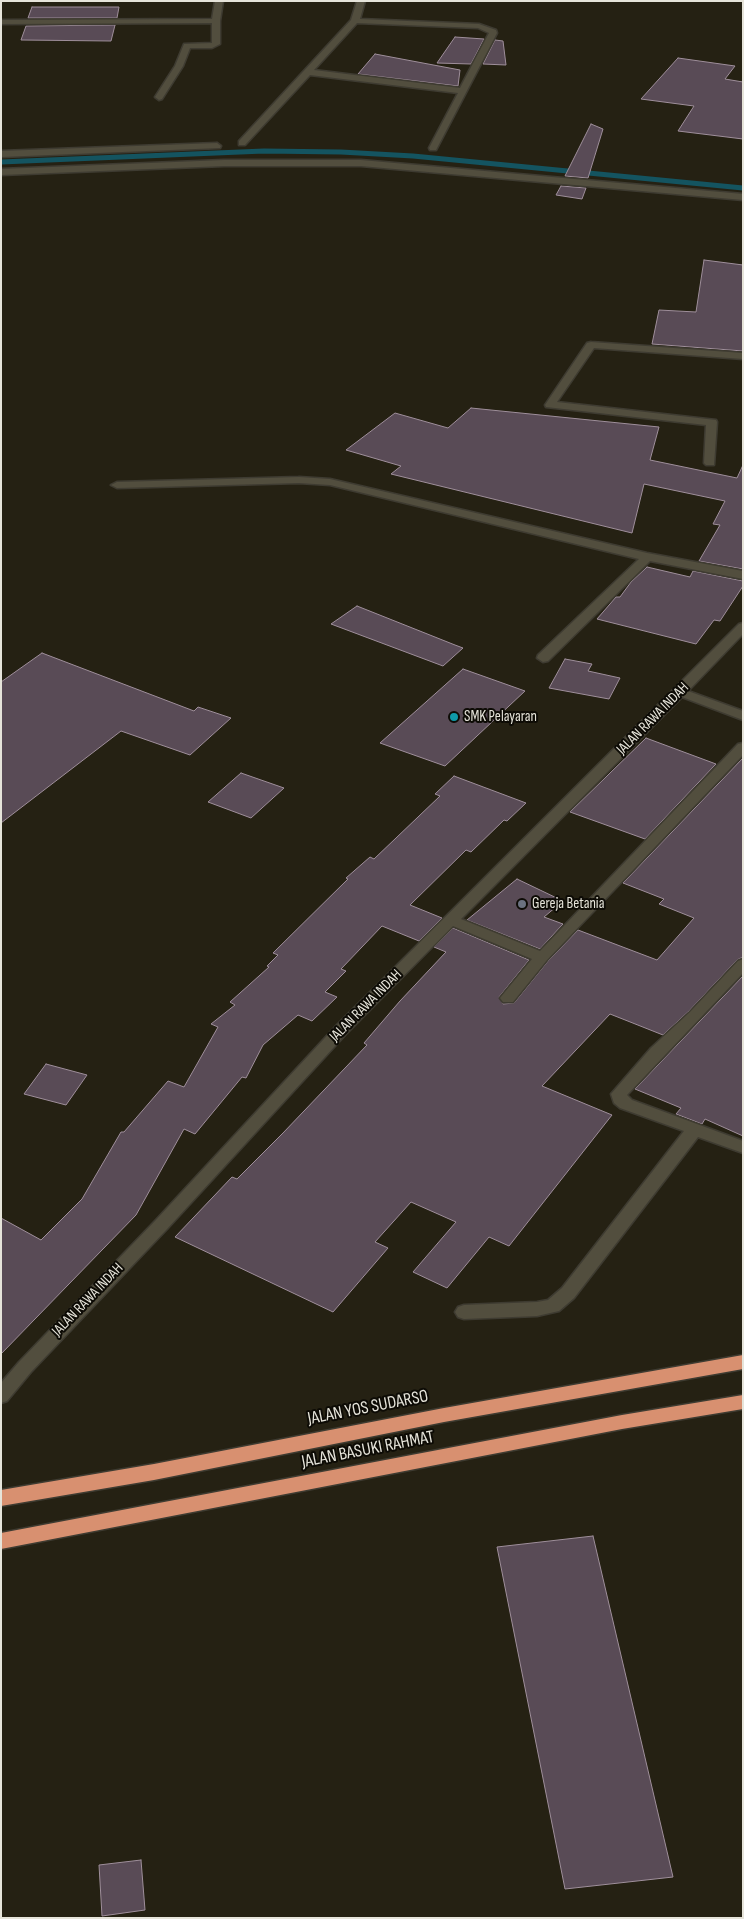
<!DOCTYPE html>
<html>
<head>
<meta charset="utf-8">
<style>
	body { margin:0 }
	#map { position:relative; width:744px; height:1919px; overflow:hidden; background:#252113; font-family:"Sofia Sans Condensed",sans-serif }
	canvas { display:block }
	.frame { position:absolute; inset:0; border:2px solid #e6e4da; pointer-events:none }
</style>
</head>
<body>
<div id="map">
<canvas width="744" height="1919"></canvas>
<div class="frame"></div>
</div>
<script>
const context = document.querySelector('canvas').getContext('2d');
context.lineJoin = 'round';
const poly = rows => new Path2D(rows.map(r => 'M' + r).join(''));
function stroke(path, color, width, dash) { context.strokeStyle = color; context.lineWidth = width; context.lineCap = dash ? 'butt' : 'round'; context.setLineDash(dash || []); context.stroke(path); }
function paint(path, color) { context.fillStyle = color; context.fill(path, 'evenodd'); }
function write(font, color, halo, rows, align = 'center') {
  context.font = font + ' "Sofia Sans Condensed",sans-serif'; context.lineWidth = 4; context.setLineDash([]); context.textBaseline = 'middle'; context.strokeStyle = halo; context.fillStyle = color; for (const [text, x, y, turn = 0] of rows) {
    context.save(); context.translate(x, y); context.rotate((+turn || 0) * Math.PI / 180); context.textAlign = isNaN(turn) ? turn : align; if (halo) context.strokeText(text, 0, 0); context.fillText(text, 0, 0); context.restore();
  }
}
stroke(poly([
	[1,162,264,151,341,152,413,156,743,188]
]), '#145460', 5);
const building = poly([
	[32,7,119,7,117,18,28,18,32,7],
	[115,25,111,41,21,40,26,26,115,25],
	[455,37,484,39,471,64,437,63,455,37],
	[495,40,503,41,506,65,483,64,495,40],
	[375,54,460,70,458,86,358,74,375,54],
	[678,58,735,66,725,79,743,82,743,139,678,131,694,106,641,99,678,58],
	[591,124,603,129,588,178,565,176,591,124],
	[561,186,586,188,582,199,556,195,561,186],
	[704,260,743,265,743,351,652,344,659,310,696,312,704,260],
	[471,408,659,427,650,460,737,478,743,465,743,569,699,561,720,525,713,524,725,501,644,484,632,533,391,474,401,466,346,450,395,413,448,428,471,408],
	[647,567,690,577,693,571,743,581,743,586,720,621,714,620,696,644,597,619,616,597,620,597,631,582,647,567],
	[357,606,455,645,463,648,443,666,331,624,357,606],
	[42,653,194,711,198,707,231,718,190,755,121,731,1,823,1,682,42,653],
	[565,659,592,664,588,671,620,678,609,699,549,688,565,659],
	[463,669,525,691,445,766,380,743,463,669],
	[646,738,716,764,645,839,570,812,646,738],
	[743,758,743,957,737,960,689,1011,663,1035,610,1014,542,1086,612,1115,509,1246,489,1237,447,1288,413,1272,456,1222,411,1202,375,1242,388,1248,333,1312,175,1237,232,1177,237,1179,283,1133,367,1045,364,1043,400,1001,446,952,434,947,453,928,529,960,499,997,503,1004,514,1003,548,961,578,930,657,960,694,918,659,904,664,899,623,883,743,758],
	[241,773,284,788,251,818,208,802,241,773],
	[454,776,526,803,507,821,504,820,471,852,466,850,410,905,442,918,419,941,382,926,341,969,346,971,325,992,337,997,312,1021,298,1015,263,1045,246,1078,242,1077,195,1134,184,1129,136,1215,1,1354,1,1218,41,1240,82,1199,121,1132,124,1132,168,1081,184,1087,218,1027,211,1024,235,1005,230,1002,269,967,267,966,278,955,273,953,348,879,346,878,370,857,374,859,440,796,435,794,454,776],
	[517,879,563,901,544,917,563,924,540,949,467,920,517,879],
	[743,976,743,1136,705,1119,702,1124,676,1114,681,1108,635,1089,743,976],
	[46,1064,87,1075,66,1105,24,1094,46,1064],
	[593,1536,673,1877,565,1889,497,1547,593,1536],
	[141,1860,145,1910,102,1916,99,1865,141,1860]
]);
paint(building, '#594b56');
stroke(building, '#9f8f9b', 1);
const minor = poly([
	[215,1,223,1,220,21,220,44,212,48,190,48,183,66,162,99,159,100,155,97,175,66,184,44,212,43,212,23,1,24,1,20,212,19,215,1],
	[357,1,365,1,360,19,479,24,496,30,497,33,436,150,430,150,429,148,458,93,310,75,245,145,239,145,239,141,351,20,357,1],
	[357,23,478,28,489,33,460,88,314,70,357,23],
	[217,143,221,146,220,148,1,157,1,151,217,143],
	[224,160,361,160,743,194,743,200,361,166,224,166,1,175,1,169,224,160],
	[591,342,743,353,743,359,594,348,557,402,716,420,717,422,714,465,706,465,704,463,706,425,546,407,545,405,587,343,591,342],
	[299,477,330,479,647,553,743,571,743,579,650,561,548,661,543,662,537,658,538,655,639,559,330,485,299,483,117,488,111,485,117,482,299,477],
	[743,623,743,634,688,691,743,711,743,720,682,697,461,919,540,951,738,744,743,743,743,755,547,960,513,1002,503,1002,500,998,532,959,453,926,346,1034,167,1229,31,1372,7,1401,1,1403,1,1383,19,1362,155,1221,336,1026,739,624,743,623],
	[743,959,743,973,627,1095,632,1100,743,1141,743,1153,698,1137,574,1298,559,1311,537,1316,464,1319,458,1317,455,1312,458,1307,464,1305,537,1302,548,1300,562,1288,684,1131,620,1108,614,1103,611,1094,651,1048,690,1012,738,961,743,959]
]);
const highway = poly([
	[743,1355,743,1369,444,1422,154,1480,1,1506,1,1490,154,1464,444,1408,743,1355],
	[743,1395,743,1409,622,1429,1,1549,1,1533,622,1415,743,1395]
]);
stroke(minor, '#3e3b31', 3);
stroke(highway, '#3e3b31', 3);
paint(minor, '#524e3e');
paint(highway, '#d89070');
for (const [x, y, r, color] of [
	[454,717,5,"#0f9aa8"],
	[522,904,5,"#6b7280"]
]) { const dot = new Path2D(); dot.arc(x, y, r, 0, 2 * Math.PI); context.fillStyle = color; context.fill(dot); stroke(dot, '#0d0b05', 2); }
write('15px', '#e6e4da', '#0d0b05', [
	["SMK Pelayaran",464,717],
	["Gereja Betania",532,904]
], 'left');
write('15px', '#e6e4da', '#0d0b05', [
	["JALAN RAWA INDAH",653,719,-45],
	["JALAN RAWA INDAH",366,1006,-45],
	["JALAN RAWA INDAH",88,1300,-46]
]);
write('18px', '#e6e4da', '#0d0b05', [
	["JALAN YOS SUDARSO",368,1408,-11],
	["JALAN BASUKI RAHMAT",368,1450,-11]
]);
</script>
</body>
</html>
